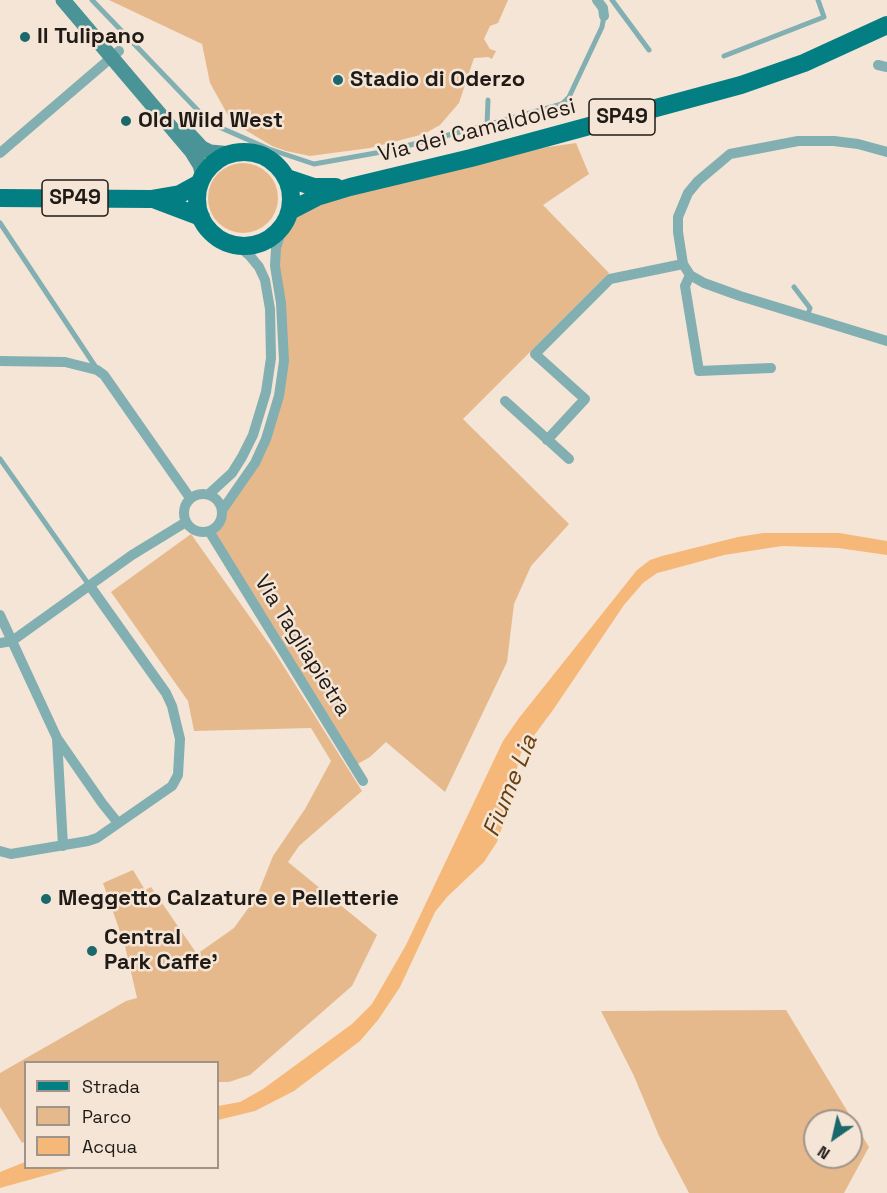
<!DOCTYPE html>
<html>
<head>
<meta charset="utf-8">
<style>
	body { margin:0 }
	#map { position:relative; width:887px; height:1193px; overflow:hidden; background:#f4e5d7; font-family:"Space Grotesk",sans-serif }
	canvas { display:block }
	.legend { position:absolute; left:24px; top:1061px; width:195px; height:108px; box-sizing:border-box; background:#f4e5d7; border:2px solid #9f948a; margin:0; padding:8px 10px; list-style:none; font-size:18px; color:#201b16 }
	.legend li { display:flex; align-items:center; gap:12px; height:30px }
	.legend b { width:30px; border:2px solid #9f948a }
	.north { position:absolute; left:803px; top:1109px; width:60px; height:60px; box-sizing:border-box; background:#f4e5d7; border:2px solid #9f948a; border-radius:50%; rotate:214deg; font-size:16px; font-weight:700; line-height:24px; text-align:center; color:#201b16 }
	.north::after { content:''; display:block; margin:auto; width:21px; height:27px; background:#1a686b; clip-path:polygon(50% 0,100% 100%,50% 72%,0 100%) }
</style>
</head>
<body>
<div id="map">
<canvas width="887" height="1193"></canvas>
<ul class="legend">
<li><b style="height:8px;background:#037e83"></b>Strada</li>
<li><b style="height:16px;background:#e6b98c"></b>Parco</li>
<li><b style="height:16px;background:#f6b879"></b>Acqua</li>
</ul>
<div class="north">N</div>
</div>
<script>
const context = document.querySelector('canvas').getContext('2d');
context.lineJoin = 'round';
function paint(path, color) { context.fillStyle = color; context.fill(path, 'evenodd'); }
const poly = rows => new Path2D(rows.map(r => 'M' + r).join(''));
function stroke(path, color, width, dash) { context.strokeStyle = color; context.lineWidth = width; context.lineCap = dash ? 'butt' : 'round'; context.setLineDash(dash || []); context.stroke(path); }
function write(font, color, halo, rows, align = 'center') {
  context.font = font + ' "Space Grotesk",sans-serif'; context.lineWidth = 5; context.setLineDash([]); context.textBaseline = 'middle'; context.strokeStyle = halo; context.fillStyle = color; for (const [text, x, y, turn = 0] of rows) {
    context.save(); context.translate(x, y); context.rotate((+turn || 0) * Math.PI / 180); context.textAlign = isNaN(turn) ? turn : align; if (halo) context.strokeText(text, 0, 0); context.fillText(text, 0, 0); context.restore();
  }
}
paint(poly([
	[109,0,508,0,498,23,490,26,484,39,490,49,496,51,492,59,488,57,474,58,459,103,440,125,424,134,370,148,310,156,286,151,272,146,242,128,229,117,210,83,202,44],
	[576,143,589,174,543,205,609,273,463,419,569,524,531,566,514,604,507,662,445,792,386,742,370,757,354,766,212,530,219,525,223,515,223,509,255,463,284,361,275,266,282,228,290,211,471,158],
	'208 198a35 35 0 1 1 70 0a35 35 0 1 1-70 0Z',
	[191,534,274,651,362,791,299,846,288,862,377,935,352,986,250,1075,229,1082,218,1082,218,1062,26,1062,26,1141,22,1143,0,1107,0,1073,126,1001,137,998,125,946,103,883,133,870,145,890,151,887,197,954,234,928,257,896,273,856,305,809,331,761,311,728,194,731,188,701,111,592],
	[786,1010,869,1147,844,1193,689,1193,659,1136,634,1076,601,1011],
	[815,1121,851,1121,851,1157,815,1157]
]), '#e6b98c');
paint(poly([
	[763,533,839,533,887,541,887,555,838,548,782,546,724,555,665,571,657,573,643,583,624,605,553,710,521,753,513,783,508,810,497,842,484,862,447,897,435,912,400,987,378,1020,360,1041,294,1091,255,1111,218,1120,218,1106,240,1102,263,1089,352,1024,372,1004,406,945,503,741,519,718,637,570,650,560,662,556,738,537],
	[25,1162,26,1168,72,1168,0,1188,0,1172]
]), '#f6b879');
stroke(poly([
	[92,0,210,123,269,149,314,164,387,151,487,125,488,100],
	[612,0,649,50],
	[724,56,824,17,818,0],
	[487,125,562,104,569,97,602,27,604,16],
	[0,223,97,369],
	[794,287,810,308,807,317],
	[0,459,89,585]
]), '#82afb1', 5);
stroke(poly([
	[597,0,603,8,604,16],
	[878,65,887,67],
	[0,153,119,51],
	[690,275,704,283,740,296,887,341],
	[0,361,65,362,97,370,104,375,190,498],
	[771,368,699,371,685,286,690,275,683,264,678,232,678,217,688,193,698,181,730,154,798,141,834,141,858,144,887,152],
	[505,401,569,459],
	[547,440,585,399,535,354,610,279,683,264],
	'184 513a19 19 0 1 1 38 0a19 19 0 1 1-38 0Z',
	[209,494,232,473,242,457,253,435,266,392,271,358,270,309,265,280,259,267,250,256,237,245],
	[223,509,255,463,266,439,279,396,284,361,281,303,275,266,276,248,282,228],
	[209,531,363,781],
	[0,615,57,738,102,803,118,823],
	[0,643,12,641,132,555,186,522],
	[57,738,63,846],
	[0,851,11,854,88,841,97,838,172,786,178,775,180,739,172,706,166,693,90,586]
]), '#82afb1', 10);
stroke(poly([
	[63,0,192,152,200,165,203,177],
	[188,133,202,148,210,152,232,154]
]), '#4a9397', 15);
stroke(poly([
	'197 199a47 47 0 1 1 94 0a47 47 0 1 1-94 0Z',
	[287,178,314,187,336,187],
	[0,198,151,199,180,194,200,183],
	[156,200,201,217],
	[290,211,317,197,350,187,471,158,741,85,804,63,887,25]
]), '#037e83', 18);
for (const [x, y, r, color] of [
	[25,37,6,"#1a686b"],
	[338,80,6,"#1a686b"],
	[126,121,6,"#1a686b"],
	[46,899,6,"#1a686b"],
	[92,951,6,"#1a686b"]
]) { const dot = new Path2D(); dot.arc(x, y, r, 0, 2 * Math.PI); context.fillStyle = color; context.fill(dot); stroke(dot, '#f4e5d7', 2); }
for (const [x, y, w] of [
	[622,117,66],
	[75,198,66]
]) { const box = new Path2D(); box.roundRect(x - w / 2, y - 18, w, 36, 4.5); context.fillStyle = '#f4e5d7'; context.fill(box); stroke(box, '#201b16', 1.5); }
write('bold 21px', '#201b16', null, [
	["SP49",622,117],
	["SP49",75,198]
]);
write('bold 22px', '#201b16', '#f4e5d7', [
	["Il Tulipano",37,37],
	["Stadio di Oderzo",350,80],
	["Old Wild West",138,121],
	["Meggetto Calzature e Pelletterie",58,899],
	["Central",104,938],
	["Park Caffe'",104,963]
], 'left');
write('22px', '#201b16', '#f4e5d7', [
	["Via dei Camaldolesi",477,131,-14],
	["Via Tagliapietra",302,646,58]
]);
write('italic 24px', '#68400f', '#f4e5d7', [
	["Fiume Lia",511,786,-68]
]);
</script>
</body>
</html>
